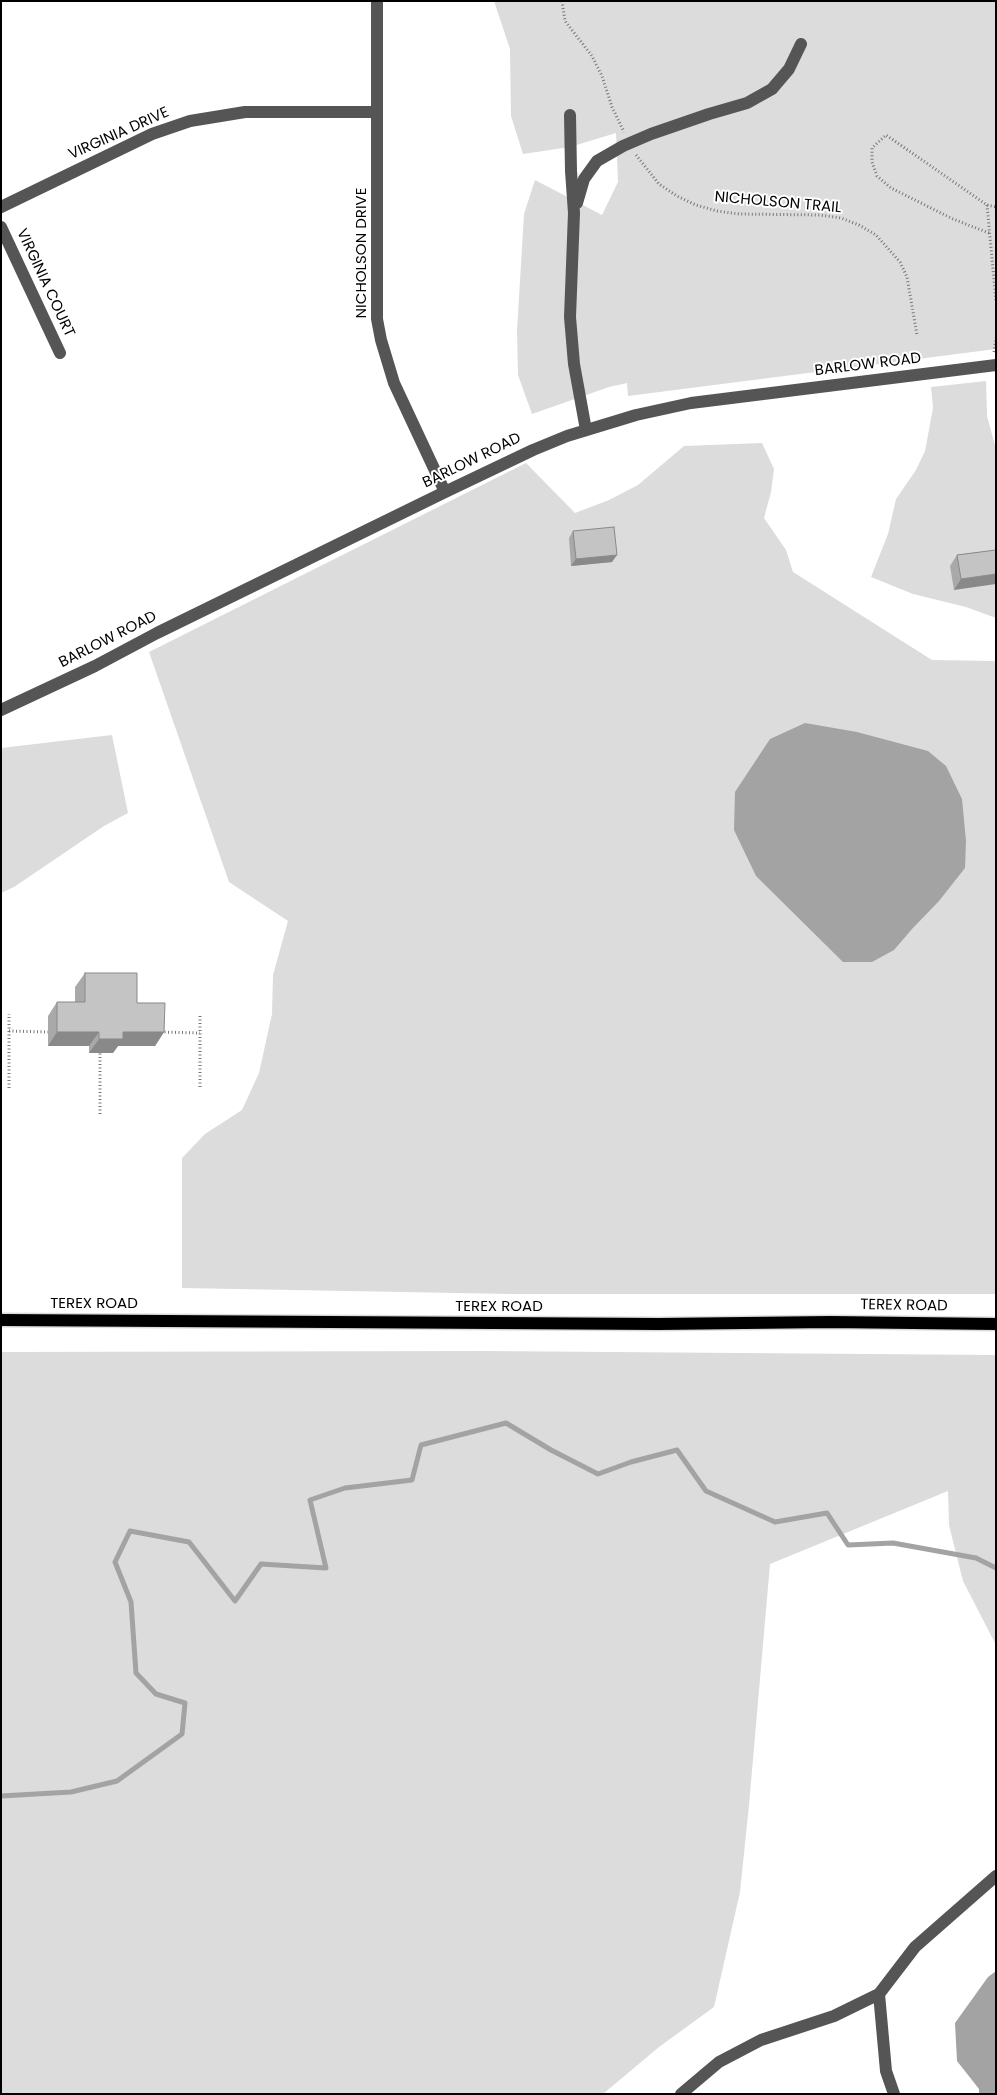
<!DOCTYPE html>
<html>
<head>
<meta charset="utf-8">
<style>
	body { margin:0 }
	#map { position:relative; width:997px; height:2095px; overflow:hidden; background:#fff; font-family:Poppins,sans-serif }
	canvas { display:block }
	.frame { position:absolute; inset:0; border:2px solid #000; pointer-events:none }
</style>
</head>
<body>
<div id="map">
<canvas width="997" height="2095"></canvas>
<div class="frame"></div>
</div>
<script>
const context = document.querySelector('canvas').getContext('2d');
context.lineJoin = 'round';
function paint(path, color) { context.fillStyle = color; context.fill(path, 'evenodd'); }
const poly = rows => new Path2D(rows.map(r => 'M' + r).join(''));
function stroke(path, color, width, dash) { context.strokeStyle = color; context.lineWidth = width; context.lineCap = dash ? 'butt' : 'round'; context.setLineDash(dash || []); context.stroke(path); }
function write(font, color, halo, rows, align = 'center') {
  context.font = font + ' Poppins,sans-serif'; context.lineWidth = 4; context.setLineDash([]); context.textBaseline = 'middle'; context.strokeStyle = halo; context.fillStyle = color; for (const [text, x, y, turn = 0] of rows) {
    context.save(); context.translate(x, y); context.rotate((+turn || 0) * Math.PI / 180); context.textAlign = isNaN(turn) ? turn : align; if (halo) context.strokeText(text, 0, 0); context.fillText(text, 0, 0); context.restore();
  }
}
paint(poly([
	[494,1,996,1,996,349,628,396,627,383,609,387,532,414,518,375,517,331,524,214,535,180,602,215,618,182,616,133,570,147,523,154,511,116,510,49],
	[986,381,987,416,996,449,996,618,966,607,913,594,871,577,888,534,896,499,916,470,925,451,933,408,931,387],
	[762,443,774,469,771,492,764,518,786,550,793,572,932,660,996,661,996,1294,513,1294,182,1288,182,1158,205,1134,242,1110,259,1073,272,1014,273,975,288,921,229,882,149,652,526,463,575,513,609,500,638,485,684,446],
	[112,735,128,813,104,826,14,887,1,893,1,748],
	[483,1351,996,1355,996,1645,963,1581,949,1525,948,1491,770,1564,749,1805,740,1892,714,2007,659,2047,603,2094,1,2094,1,1352]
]), '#dcdcdc');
paint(poly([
	[805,723,857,732,928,751,946,766,962,799,966,841,965,868,939,901,912,929,894,950,872,962,843,962,756,876,734,830,735,792,770,739],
	[996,1971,996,2094,979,2094,979,2089,957,2061,955,2023,988,1977]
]), '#a3a3a3');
stroke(poly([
	[1,1796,71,1792,117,1781,182,1734,185,1703,156,1694,136,1673,131,1602,115,1562,130,1531,189,1542,235,1601,261,1564,326,1568,310,1500,345,1488,412,1480,421,1445,506,1423,551,1450,598,1474,631,1462,677,1450,706,1491,775,1522,827,1513,848,1545,893,1543,976,1558,996,1568]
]), '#a3a3a3', 5);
const major = poly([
	[1,1320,659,1324,830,1322,996,1324]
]);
stroke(major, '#dbdbdb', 15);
stroke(poly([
	[562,1,565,21,592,56,602,76,612,107,624,132],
	[636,155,659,184,677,196,696,205,717,211,739,214,820,215,841,218,859,225,876,235,900,262,907,277,917,335],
	[987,205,996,301],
	[989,233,953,219,891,188,877,176,872,162,872,148,886,135,987,205,996,207],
	[994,352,996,338],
	[200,1016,200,1089],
	[9,1031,48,1032],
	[161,1032,200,1033],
	[9,1088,9,1014],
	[100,1114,100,1053]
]), '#777', 3, [1, 2.5]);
stroke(poly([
	[377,1,377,319,381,340,394,383,445,492],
	[570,115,571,171,574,213,570,317,574,364,586,430],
	[577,203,584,179,597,161,623,146,651,134,709,114,747,103,772,89,789,69,801,44],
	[1,207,152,134,190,121,245,112,377,112],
	[1,227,60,353],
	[1,710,95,666,157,633,445,492,533,450,567,436,636,415,691,403,996,365],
	[879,1994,886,2071,894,2094],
	[681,2094,719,2062,761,2040,834,2016,879,1994,915,1947,996,1876]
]), '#555', 12);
stroke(major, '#000', 12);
paint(poly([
	[573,531,612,562,571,566,569,538],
	[996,550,954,590,950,566,957,555],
	[85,973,137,1003,164,1032,155,1046,118,1046,113,1053,89,1053,89,1046,48,1046,48,1016,57,1002,75,1002,75,987]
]), '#a9a9a9');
paint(poly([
	[617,555,612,562,571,566,576,559],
	[996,574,996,584,954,590,961,579],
	[57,1032,99,1032,89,1046,48,1046],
	[123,1032,164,1032,155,1046,118,1046,113,1053,89,1053,99,1039]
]), '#898989');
const building = poly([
	[614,527,617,555,576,559,573,531,614,527],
	[996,550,996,574,961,579,957,555,996,550],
	[85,973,137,973,137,1003,165,1003,164,1032,123,1032,123,1039,99,1039,99,1032,57,1032,57,1002,85,1002,85,973]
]);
paint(building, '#c4c4c4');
stroke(building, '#898989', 1);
write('15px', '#000', '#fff', [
	["VIRGINIA DRIVE",119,134,-24],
	["NICHOLSON TRAIL",778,203,5],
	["NICHOLSON DRIVE",362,253,-90],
	["VIRGINIA COURT",45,283,65],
	["BARLOW ROAD",868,365,-7],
	["BARLOW ROAD",472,461,-26],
	["BARLOW ROAD",108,640,-27],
	["TEREX ROAD",94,1304],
	["TEREX ROAD",904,1306,1],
	["TEREX ROAD",499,1307]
]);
</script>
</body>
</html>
